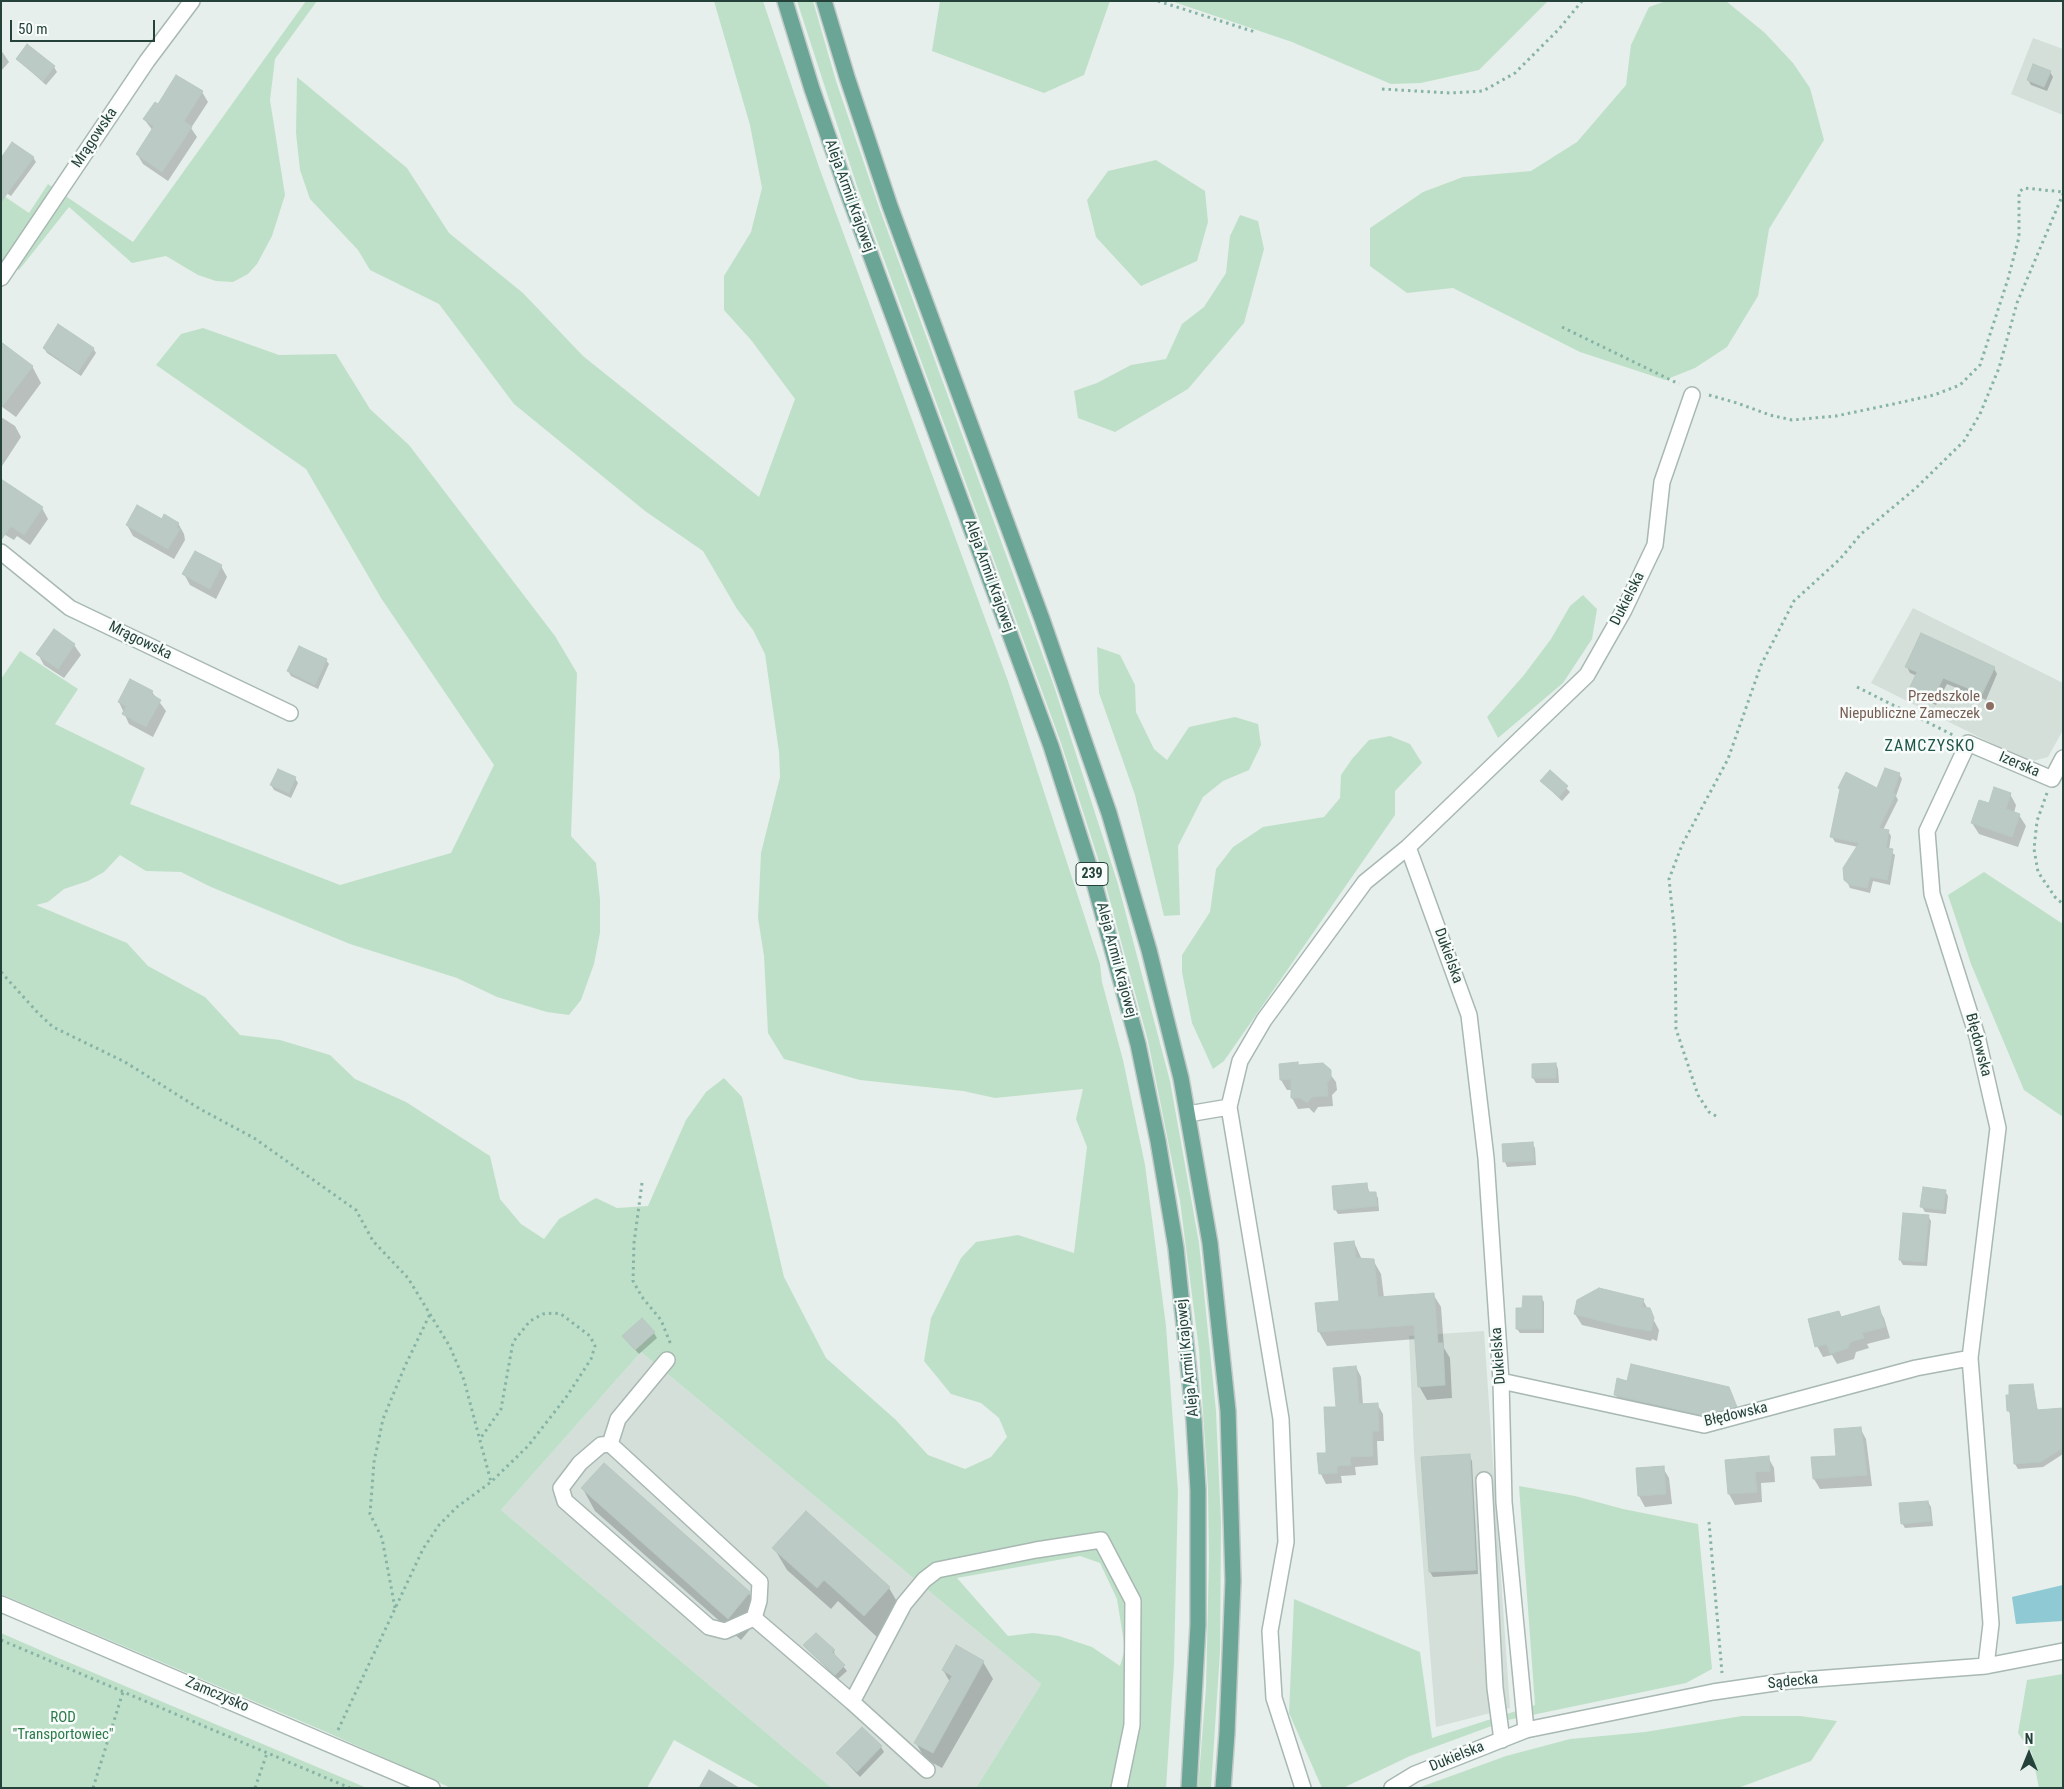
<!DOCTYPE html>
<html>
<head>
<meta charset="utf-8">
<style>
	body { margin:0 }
	#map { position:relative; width:2064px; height:1789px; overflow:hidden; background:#e6efeb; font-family:"Roboto Condensed",sans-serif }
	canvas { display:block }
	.frame { position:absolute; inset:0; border:2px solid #24423a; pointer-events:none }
	.north { position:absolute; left:2004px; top:1729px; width:50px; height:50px; -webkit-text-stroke:4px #f7fbf9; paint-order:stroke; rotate:0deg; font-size:14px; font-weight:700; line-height:20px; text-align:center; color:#24423a }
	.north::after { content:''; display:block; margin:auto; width:18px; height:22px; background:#24423a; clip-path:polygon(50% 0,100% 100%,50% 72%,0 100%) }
	.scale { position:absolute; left:10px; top:20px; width:145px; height:22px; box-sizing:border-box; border:2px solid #24423a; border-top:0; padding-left:6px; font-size:15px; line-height:18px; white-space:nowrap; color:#24423a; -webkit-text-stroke:4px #f7fbf9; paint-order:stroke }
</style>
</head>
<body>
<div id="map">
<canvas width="2064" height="1789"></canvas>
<div class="frame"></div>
<div class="north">N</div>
<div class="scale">50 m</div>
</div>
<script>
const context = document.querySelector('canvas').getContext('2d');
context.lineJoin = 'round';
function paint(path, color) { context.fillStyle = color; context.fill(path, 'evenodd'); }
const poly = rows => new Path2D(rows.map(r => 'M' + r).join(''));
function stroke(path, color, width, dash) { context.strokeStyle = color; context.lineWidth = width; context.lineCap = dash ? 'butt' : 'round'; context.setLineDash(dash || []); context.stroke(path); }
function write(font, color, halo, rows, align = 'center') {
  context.font = font + ' "Roboto Condensed",sans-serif'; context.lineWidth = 5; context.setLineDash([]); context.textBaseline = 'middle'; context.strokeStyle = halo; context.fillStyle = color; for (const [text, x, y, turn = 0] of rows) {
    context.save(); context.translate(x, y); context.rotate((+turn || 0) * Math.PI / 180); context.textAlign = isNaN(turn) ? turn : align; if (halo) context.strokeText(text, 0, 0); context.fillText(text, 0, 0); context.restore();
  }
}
paint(poly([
	[2033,38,2063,49,2063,115,2011,94],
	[1913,608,2063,683,2063,730,2048,757,2029,762,1871,683],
	[1484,1331,1510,1708,1436,1727,1414,1453,1409,1336],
	[641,1352,1041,1684,976,1788,832,1788,501,1510]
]), '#d4dfda');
paint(poly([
	[306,1,317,1,275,59,270,100,285,195,272,236,257,264,248,274,233,282,216,281,198,275,166,256,132,263,69,207,19,270,10,264,1,278,1,194,29,213,48,184,133,242],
	[714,1,763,1,819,167,1008,681,1100,964,1102,982,1123,1060,1145,1165,1166,1326,1178,1491,1174,1664,1166,1788,976,1788,1041,1684,641,1352,501,1510,832,1788,761,1788,674,1740,647,1788,451,1788,324,1731,1,1594,1,679,20,651,78,689,55,724,145,768,130,804,340,885,451,853,494,765,381,598,306,469,156,365,181,334,203,328,279,355,336,354,370,409,409,445,555,636,577,673,571,836,596,863,600,899,600,933,594,964,581,1000,569,1015,547,1012,497,997,457,978,350,944,211,887,181,872,146,871,120,855,104,872,88,881,64,889,48,902,36,905,127,943,148,966,205,997,240,1035,280,1040,330,1055,355,1079,406,1102,490,1156,500,1199,521,1224,544,1239,559,1219,596,1198,617,1208,648,1206,686,1120,706,1092,724,1078,742,1097,784,1277,826,1358,896,1420,928,1455,965,1469,991,1457,1007,1437,999,1418,981,1403,951,1394,924,1361,931,1318,961,1258,976,1242,1018,1235,1074,1253,1087,1147,1076,1119,1083,1089,995,1098,963,1091,860,1080,784,1059,768,1033,764,956,758,918,761,853,780,777,779,752,765,654,753,630,737,609,703,551,645,511,514,404,439,304,370,270,358,250,310,199,300,170,296,133,297,77,407,168,449,233,523,293,583,356,759,497,795,399,751,340,724,310,724,276,751,232,762,188,750,125],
	[1080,1556,1100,1563,1117,1599,1125,1649,1120,1666,1092,1647,1059,1636,1033,1633,1008,1636,957,1578],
	[797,1,813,1,836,81,880,210,1054,686,1118,884,1170,1081,1199,1243,1216,1411,1221,1523,1220,1652,1211,1788,1198,1788,1206,1688,1209,1558,1208,1489,1199,1350,1180,1201,1148,1041,1102,871,1061,743,857,186],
	[940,1,1110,1,1084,75,1044,93,932,51],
	[1171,1,1548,1,1479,70,1421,83,1391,84,1292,42],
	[1666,1,1726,1,1765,33,1793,63,1810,88,1824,140,1769,229,1758,296,1727,347,1695,368,1665,380,1580,352,1453,288,1407,293,1370,266,1370,228,1423,192,1463,177,1531,171,1577,142,1626,85,1631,45,1649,7],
	[1156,160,1205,191,1208,222,1197,261,1141,286,1096,237,1087,200,1108,171],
	[1240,215,1258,221,1264,249,1244,323,1188,389,1115,432,1078,418,1074,391,1097,383,1131,365,1166,359,1182,324,1204,307,1226,273,1230,236],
	[1583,595,1597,609,1592,639,1563,683,1498,738,1487,717,1524,675,1551,639,1570,606],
	[1097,647,1120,655,1135,685,1136,712,1154,749,1167,760,1189,727,1235,717,1258,724,1261,745,1249,770,1223,781,1203,797,1178,846,1180,915,1164,916,1135,795,1099,693],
	[1390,736,1410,744,1422,763,1395,791,1395,815,1224,1061,1213,1069,1192,1023,1182,972,1182,955,1210,912,1216,869,1233,847,1263,827,1324,817,1340,798,1341,775,1352,759,1369,740],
	[1984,872,2063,924,2063,1117,2024,1090,1971,964,1948,895],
	[1519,1486,1575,1496,1623,1509,1698,1524,1712,1669,1686,1683,1508,1720,1410,1756,1343,1788,1322,1788,1289,1713,1294,1599,1420,1652,1432,1738,1535,1705],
	[1,1633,56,1657,367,1788,1,1788],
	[2063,1674,2063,1788,2039,1788,2032,1753,2018,1733,2027,1680],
	[1742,1716,1800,1716,1837,1721,1811,1761,1738,1788,1418,1788,1506,1756,1570,1739,1645,1732]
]), '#bfe0c8');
paint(poly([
	[2063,1585,2063,1621,2016,1624,2012,1597]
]), '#8ec9d4');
paint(poly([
	[27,46,54,67,57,72,46,85,17,59],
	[1,50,9,62,1,71],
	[2050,72,2053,77,2047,91,2031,85,2028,80],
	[202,92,208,102,191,128,197,137,168,181,143,164,137,154,153,131,144,119,159,106],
	[33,157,36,162,11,196,1,189],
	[44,348,93,348,96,353,81,376,47,353],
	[32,366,41,383,16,417,1,406],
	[1,417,15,426,21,437,2,466],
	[42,508,48,519,30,545,17,536,14,540,2,533,1,531],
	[162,520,178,523,184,534,185,540,174,559,133,536,127,525],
	[221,566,227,577,216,599,190,585,184,574],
	[74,645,81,655,64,678,44,665,38,654],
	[326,660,329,664,318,689,291,676,288,671],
	[1907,667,1994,668,1997,674,1986,700,1947,684,1936,705,1914,695,1911,688,1917,676,1910,673],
	[152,692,166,711,153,737,129,724,119,702],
	[1550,772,1570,792,1562,801,1541,781],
	[1899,774,1902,779,1896,796,1898,800,1883,830,1888,831,1891,836,1889,850,1895,855,1890,885,1873,881,1870,893,1850,888,1844,875,1844,868,1858,847,1835,842,1832,837,1841,790,1839,788,1878,790],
	[295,778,298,783,291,798,274,790,271,785],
	[2010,794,2016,805,2014,813,2019,815,2026,826,2018,847,1979,834,1972,823,1989,805],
	[1556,1064,1558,1069,1559,1083,1536,1083,1533,1078,1533,1065],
	[1280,1065,1323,1065,1336,1082,1337,1090,1332,1095,1333,1106,1318,1107,1314,1113,1309,1108,1298,1109,1292,1098,1292,1090,1287,1090,1281,1080],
	[1532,1143,1535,1148,1536,1165,1507,1167,1505,1162],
	[1366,1184,1370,1193,1375,1193,1378,1198,1379,1211,1338,1214,1335,1209],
	[1945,1191,1948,1196,1946,1214,1925,1212,1922,1207],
	[1928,1216,1931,1221,1927,1266,1903,1265,1900,1260],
	[1354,1242,1362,1260,1373,1260,1381,1274,1384,1298,1433,1294,1441,1307,1444,1348,1450,1358,1452,1398,1427,1400,1419,1386,1416,1339,1327,1346,1319,1332,1317,1304,1341,1302],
	[1541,1297,1544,1302,1544,1333,1520,1333,1517,1329],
	[1643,1300,1659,1330,1657,1341,1652,1339,1651,1341,1582,1325,1575,1314],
	[1878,1308,1884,1318,1890,1338,1867,1344,1869,1348,1856,1352,1854,1359,1837,1364,1832,1355,1823,1357,1817,1346,1839,1312,1842,1318],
	[654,1333,657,1338,639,1354,627,1341],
	[1356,1367,1361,1377,1363,1405,1377,1404,1383,1414,1384,1441,1377,1441,1378,1465,1355,1467,1356,1475,1341,1476,1342,1483,1326,1484,1321,1474,1338,1408],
	[2032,1386,2038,1411,2063,1409,2063,1454,2043,1467,2018,1469,2015,1464,2011,1415,2008,1410],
	[1615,1394,1732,1394,1738,1411,1705,1419,1618,1399],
	[1860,1428,1866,1439,1872,1486,1820,1489,1814,1479,1837,1457],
	[1469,1456,1472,1461,1478,1574,1433,1577,1430,1572,1422,1458],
	[1768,1457,1774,1468,1775,1482,1761,1483,1762,1502,1735,1505,1729,1494],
	[1663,1468,1669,1478,1672,1504,1645,1507,1639,1496,1637,1470],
	[583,1489,749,1593,762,1615,741,1640,595,1511],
	[1928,1502,1931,1507,1933,1526,1905,1528,1902,1523],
	[774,1548,889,1588,902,1610,877,1637,838,1601,831,1609,787,1570],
	[816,1634,834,1651,835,1657,847,1671,838,1679,804,1646],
	[983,1662,993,1679,942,1768,925,1759,916,1743,950,1682,943,1670],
	[881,1747,884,1752,860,1777,838,1754]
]), '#0003');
const building = poly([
	[27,44,55,66,43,81,16,59,27,44],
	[2033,64,2051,71,2044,87,2027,80,2033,64],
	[176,75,203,91,184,121,192,127,162,172,136,154,154,126,143,119,155,102,158,104,176,75],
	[12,142,34,157,1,202,1,158,12,142],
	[58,324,94,348,78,372,43,348,58,324],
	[1,342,33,366,1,408,1,342],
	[1,479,43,507,24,535,11,526,1,540,1,479],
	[137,505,162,519,164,514,179,523,176,527,180,529,168,549,126,525,137,505],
	[195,551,222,565,210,589,182,574,195,551],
	[54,629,75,644,58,669,36,654,54,629],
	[1921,633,1995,667,1982,694,1943,678,1933,699,1909,689,1917,672,1905,667,1921,633],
	[299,646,327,659,315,685,287,671,299,646],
	[130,679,153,691,151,694,161,700,146,727,122,714,126,706,118,702,130,679],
	[1885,768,1900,773,1893,793,1896,794,1879,828,1889,830,1886,848,1893,849,1887,880,1870,877,1867,888,1850,885,1844,880,1843,868,1859,843,1830,837,1840,789,1838,788,1846,772,1877,788,1885,768],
	[278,769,296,777,289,793,270,785,278,769],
	[1550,770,1568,786,1559,797,1540,781,1550,770],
	[1994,787,2011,793,2006,809,2020,814,2012,837,1971,823,1979,800,1989,803,1994,787],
	[1298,1062,1298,1065,1323,1063,1331,1070,1331,1078,1327,1083,1328,1096,1312,1097,1307,1103,1301,1098,1291,1098,1291,1079,1280,1080,1279,1064,1298,1062],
	[1556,1063,1556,1078,1532,1078,1532,1064,1556,1063],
	[1533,1142,1534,1161,1503,1162,1502,1144,1533,1142],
	[1367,1183,1368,1192,1376,1192,1377,1206,1334,1210,1332,1186,1367,1183],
	[1923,1187,1946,1190,1943,1210,1920,1207,1923,1187],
	[1903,1213,1929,1215,1924,1262,1899,1260,1903,1213],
	[1354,1241,1356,1258,1374,1259,1378,1297,1434,1293,1438,1343,1443,1343,1445,1385,1418,1387,1414,1325,1318,1332,1315,1303,1339,1301,1334,1243,1354,1241],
	[1599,1288,1644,1299,1642,1307,1650,1308,1654,1318,1651,1331,1620,1326,1574,1314,1577,1300,1599,1288],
	[1523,1296,1542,1296,1542,1329,1516,1329,1516,1308,1522,1308,1523,1296],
	[1879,1306,1885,1327,1862,1333,1864,1338,1850,1342,1848,1348,1830,1354,1827,1344,1815,1347,1808,1319,1839,1311,1841,1317,1879,1306],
	[642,1318,655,1332,635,1350,622,1336,642,1318],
	[1631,1364,1729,1387,1737,1407,1702,1415,1614,1395,1617,1378,1627,1381,1631,1364],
	[1356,1366,1359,1404,1378,1403,1379,1431,1372,1431,1373,1456,1350,1457,1351,1465,1337,1466,1337,1473,1319,1474,1317,1453,1326,1453,1326,1448,1324,1407,1336,1407,1333,1368,1356,1366],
	[2033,1384,2037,1410,2063,1408,2063,1448,2040,1462,2014,1464,2010,1411,2007,1411,2006,1395,2009,1395,2009,1385,2033,1384],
	[1861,1427,1867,1475,1813,1479,1811,1457,1836,1456,1834,1429,1861,1427],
	[1470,1454,1476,1570,1429,1572,1421,1457,1470,1454],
	[1769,1456,1770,1471,1755,1472,1757,1492,1728,1494,1725,1460,1769,1456],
	[604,1463,750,1592,728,1619,581,1488,604,1463],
	[1664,1466,1666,1494,1638,1496,1636,1468,1664,1466],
	[1928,1501,1931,1521,1901,1524,1899,1503,1928,1501],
	[806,1511,890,1587,864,1616,824,1580,817,1588,772,1548,806,1511],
	[816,1633,835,1650,832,1652,845,1665,835,1675,803,1645,816,1633],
	[956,1645,984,1661,933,1753,914,1743,952,1676,942,1670,956,1645],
	[862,1727,882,1746,857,1772,836,1753,862,1727],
	[709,1770,739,1788,699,1788,709,1770]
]);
paint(building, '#bbcac4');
stroke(building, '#b8c9c2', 1);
const minor = poly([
	[1,278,147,61,192,1],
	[1,552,70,608,290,713],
	[1188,1114,1229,1107],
	[1501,1381,1704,1425,1916,1368,1970,1358],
	[610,1444,618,1419,667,1360],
	[1484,1480,1495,1688,1502,1740],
	[1,1604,432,1788],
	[754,1618,725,1631,709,1627,565,1501,561,1488,580,1463,601,1445,610,1444,760,1582,759,1601,754,1618,852,1702],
	[1986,1666,1991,1624,1970,1358,1998,1128,1977,1036,1932,894,1927,831,1968,743,2052,779,2063,758],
	[1526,1730,1713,1692,1788,1681,1986,1666,2063,1651],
	[927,1770,852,1702,904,1604,924,1580,937,1570,1036,1550,1101,1540,1133,1601,1132,1725,1119,1788],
	[1303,1788,1274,1698,1270,1631,1286,1542,1281,1419,1229,1107,1240,1061,1264,1020,1365,882,1408,847,1587,675,1624,610,1655,545,1662,482,1692,395],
	[1392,1788,1415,1774,1526,1730,1504,1502,1501,1381,1486,1158,1469,1015,1408,847]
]);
const major = poly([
	[785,1,812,89,846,188,1051,746,1092,875,1138,1044,1158,1141,1176,1248,1194,1421,1198,1490,1198,1625,1189,1788],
	[824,1,847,77,890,206,1042,619,1109,813,1149,950,1181,1078,1210,1243,1228,1411,1233,1581,1227,1733,1223,1788]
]);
stroke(minor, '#a8b8b2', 18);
stroke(major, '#c2cac8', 18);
stroke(poly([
	[1158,1,1255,32],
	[1382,89,1451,93,1483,91,1515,73,1559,29,1582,1],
	[1562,327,1679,384],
	[1709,395,1737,403,1770,415,1792,420,1836,416,1898,403,1934,395,1960,385,1980,365,2008,279,2019,237,2019,192,2024,188,2063,192],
	[1857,687,1955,736],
	[2047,793,2037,821,2034,849,2038,872,2055,897,2063,904],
	[1,972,38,1013,53,1027,125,1062,200,1109,254,1138,356,1210,373,1241,408,1278,450,1347,464,1380,491,1482],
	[1716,1116,1709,1112,1698,1095,1676,1029,1675,936,1669,879,1682,845,1728,759,1761,665,1794,601,1840,559,1861,534,1916,488,1964,441,1980,414,1999,368,2017,303,2063,194],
	[642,1183,634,1243,633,1281,642,1297,661,1320,671,1345],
	[1709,1522,1722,1673],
	[395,1608,382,1538,370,1514,374,1462,383,1419,405,1366,430,1314],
	[1,1640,350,1788],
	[338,1730,423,1549,439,1525,457,1507,491,1482,528,1446,567,1396,591,1359,595,1346,590,1336,561,1314,553,1313,543,1314,530,1321,513,1342,501,1409,480,1439],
	[93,1788,123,1692],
	[255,1788,267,1753]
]), '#86b3a5', 3, [2.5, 4]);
stroke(minor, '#fff', 15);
stroke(major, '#6aa596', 15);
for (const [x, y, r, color] of [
	[1990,706,5,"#8d6e63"]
]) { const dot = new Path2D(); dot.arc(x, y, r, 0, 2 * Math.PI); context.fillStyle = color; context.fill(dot); stroke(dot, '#f7fbf9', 2); }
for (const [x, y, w] of [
	[1092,874,32]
]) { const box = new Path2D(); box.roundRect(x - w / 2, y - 11.5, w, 23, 4); context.fillStyle = '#f7fbf9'; context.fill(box); stroke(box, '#24423a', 1); }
write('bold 14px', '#24423a', null, [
	["239",1092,874]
]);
write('15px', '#24423a', '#f7fbf9', [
	["Mrągowska",95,138,-56],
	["Aleja Armii Krajowej",849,196,70],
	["Aleja Armii Krajowej",989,576,70],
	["Dukielska",1628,599,-63],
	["Mrągowska",140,641,26],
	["Izerska",2019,765,23],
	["Dukielska",1448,956,70],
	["Aleja Armii Krajowej",1116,960,75],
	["Błędowska",1978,1045,75],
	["Dukielska",1499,1356,-94],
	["Aleja Armii Krajowej",1188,1358,-96],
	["Błędowska",1736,1415,-13],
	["Sądecka",1793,1682,-6],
	["Zamczysko",217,1695,23],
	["Dukielska",1457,1757,-22]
]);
write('15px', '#785e54', '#f7fbf9', [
	["Przedszkole",1980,697],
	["Niepubliczne Zameczek",1980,714]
], 'right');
write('15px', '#2d7a4b', '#f7fbf9', [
	["ROD",63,1718],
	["\"Transportowiec\"",63,1735]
]);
context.letterSpacing = '1px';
write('16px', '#1f5548', '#f7fbf9', [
	["ZAMCZYSKO",1930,747]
]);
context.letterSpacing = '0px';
</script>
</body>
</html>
